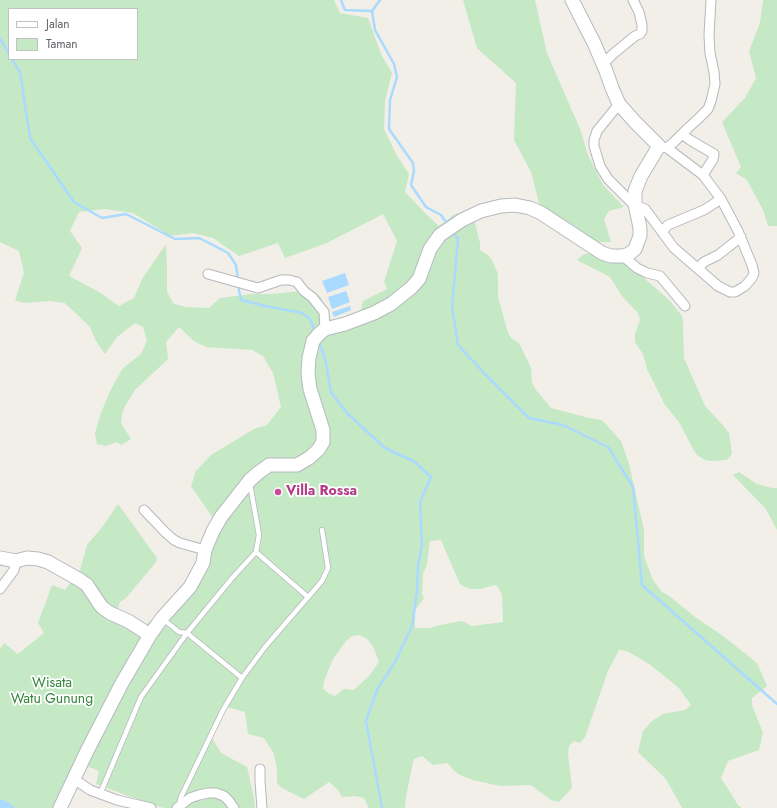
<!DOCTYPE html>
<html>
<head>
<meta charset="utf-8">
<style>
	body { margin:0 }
	#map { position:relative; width:777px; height:808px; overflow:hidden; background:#f1efe8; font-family:Jost,sans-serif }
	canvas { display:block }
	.legend { position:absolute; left:8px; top:8px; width:130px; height:52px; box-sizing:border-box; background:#fff; border:1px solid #bfc1c3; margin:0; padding:5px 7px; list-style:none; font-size:12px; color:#5f6368 }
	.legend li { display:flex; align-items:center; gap:8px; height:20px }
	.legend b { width:20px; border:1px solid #bfc1c3 }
</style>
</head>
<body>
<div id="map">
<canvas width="777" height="808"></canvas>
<ul class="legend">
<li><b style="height:5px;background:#fff"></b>Jalan</li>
<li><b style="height:11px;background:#c5e8c5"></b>Taman</li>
</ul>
</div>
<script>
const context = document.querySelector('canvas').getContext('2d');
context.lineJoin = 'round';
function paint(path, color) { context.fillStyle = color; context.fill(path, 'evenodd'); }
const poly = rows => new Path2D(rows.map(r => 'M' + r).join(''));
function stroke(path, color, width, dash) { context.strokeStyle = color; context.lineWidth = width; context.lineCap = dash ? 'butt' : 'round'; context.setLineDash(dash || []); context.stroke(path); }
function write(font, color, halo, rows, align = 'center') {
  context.font = font + ' Jost,sans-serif'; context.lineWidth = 3.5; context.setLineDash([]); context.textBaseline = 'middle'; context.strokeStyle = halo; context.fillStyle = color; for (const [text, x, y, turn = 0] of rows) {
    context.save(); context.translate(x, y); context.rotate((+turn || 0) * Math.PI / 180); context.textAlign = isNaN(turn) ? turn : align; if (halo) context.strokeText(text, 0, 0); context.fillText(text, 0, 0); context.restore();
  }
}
paint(poly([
	[0,0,334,0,340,13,368,18,382,56,392,73,385,101,384,129,396,154,409,174,405,192,427,215,439,226,455,214,472,211,480,243,480,250,488,255,492,260,498,274,498,297,508,333,512,339,519,343,531,368,532,383,536,390,551,408,589,418,602,420,621,441,629,464,644,530,644,556,653,580,662,592,668,595,695,617,723,636,757,663,767,686,752,698,752,705,763,733,759,750,728,761,721,778,738,805,742,808,682,808,666,779,638,752,643,731,652,721,663,714,685,710,691,705,678,687,649,664,627,651,619,650,608,671,585,737,580,743,574,741,569,746,568,754,572,788,559,802,551,800,531,785,500,786,473,780,460,775,453,770,448,763,433,765,422,756,414,759,412,767,406,797,405,808,369,808,364,798,356,796,342,797,338,790,329,782,304,799,282,788,277,783,277,768,274,754,264,738,248,734,245,712,227,707,211,736,221,753,247,767,254,798,255,808,164,808,142,801,96,784,99,771,75,761,53,808,0,808,0,649,4,643,18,654,44,633,38,623,52,585,65,590,80,570,87,545,103,526,118,504,157,558,156,562,126,598,120,602,117,612,143,627,154,618,196,572,213,518,191,486,196,471,211,455,254,429,267,425,281,407,273,373,263,356,252,350,206,347,194,341,179,327,166,342,168,359,135,390,125,406,122,414,121,423,131,439,121,445,117,442,106,446,97,444,95,433,101,413,110,391,123,368,141,354,147,341,143,327,135,323,117,337,105,354,96,341,90,327,65,303,50,301,24,303,15,300,24,273,19,251,0,242],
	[9,9,137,9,137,59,9,59],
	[105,209,133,213,170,236,193,233,213,238,239,256,278,243,285,258,327,243,383,214,397,241,384,282,387,289,363,301,359,316,332,323,320,296,311,290,271,294,251,294,220,298,209,308,186,307,174,304,167,292,167,268,166,244,142,279,134,298,119,306,99,292,69,276,82,248,70,231,79,212],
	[441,540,453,568,460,584,463,586,471,589,480,589,495,585,498,587,502,595,503,622,472,626,462,621,440,625,430,628,415,628,415,610,424,598,422,594,423,574,427,564,430,541],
	[359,635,366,638,371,643,375,651,379,662,369,676,354,690,344,689,335,696,328,693,323,689,324,681,333,659,346,641,352,636],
	[463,0,535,0,547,53,580,129,588,155,603,185,624,207,609,211,604,219,611,242,597,242,550,219,539,203,531,172,514,140,516,83,477,48],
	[763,0,777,0,777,226,768,226,764,212,747,180,736,173,741,167,722,122,745,98,756,78,749,51,760,23],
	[601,253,619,256,670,301,682,316,683,323,684,358,705,406,720,422,729,433,732,454,727,460,710,461,703,459,697,455,693,449,679,422,665,405,647,369,643,354,635,342,635,334,640,320,638,313,622,296,610,277,577,260,584,254],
	[739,472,757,484,772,488,777,488,777,530,766,509,733,475]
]), '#c5e8c5');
paint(poly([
	[345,273,349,285,327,293,322,281],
	[346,291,350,302,332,309,328,297],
	[350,306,351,310,334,317,332,312],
	[0,799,8,802,15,808,0,808]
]), '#aadaff');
stroke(poly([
	[341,0,345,10,372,11],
	[380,0,372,11,375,30,394,64,397,77,390,100,389,129,413,163,414,171,411,185,426,207,441,215,448,225],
	[0,39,9,54],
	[12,59,20,72,30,138,74,202,102,218,126,214,175,239,199,238,213,245,228,253,236,265,238,280],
	[452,230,458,239,452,307,458,345,485,374,529,418,563,425,608,447,633,487,642,585,777,704],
	[238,285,241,300,265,306,302,313,310,319,315,332],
	[318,340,325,358,331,392,348,414,385,448,415,462,431,477,420,502,422,544,418,566,417,592,412,626,395,662,377,690,366,721,382,808]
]), '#aadaff', 2.5);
const lane = poly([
	[256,552,308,597],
	[163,619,179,632,187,633,242,678],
	[100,794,141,697,187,633,233,577,256,552,259,535,250,484],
	[179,805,181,797,223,710,242,678,265,647,322,581,328,568,322,530]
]);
const street = poly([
	[603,64,613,54,635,36,640,34,642,31,642,25,639,12,633,0],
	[619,104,597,131,594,140,594,146,600,166,608,179,636,207,640,207,645,209,674,248,718,286,730,292,735,292,745,286,752,278,754,273,752,265,738,231,721,199,703,175,667,148],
	[682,134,690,140,714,154,713,159,703,175],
	[662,147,667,148,674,142,688,128,699,118,708,109,711,101,715,84,714,72,710,53,709,35,711,0],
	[662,232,668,225,704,210,721,199],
	[623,256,637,268,647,273,660,276,685,306],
	[700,270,701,265,704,262,718,255,741,237],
	[208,274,258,288,281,280,289,280,297,282,304,291,312,297,324,312,325,329],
	[144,510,165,532,174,540,180,543,205,550],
	[0,589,14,570,16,561],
	[260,769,260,781,262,808],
	[73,780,80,783,90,790,117,800,151,808],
	[177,808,190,798,199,795,208,793,216,793,224,796,229,801,234,808]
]);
const secondary = poly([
	[0,558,16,561,27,558,38,559,48,562,80,580,87,585,101,606,103,608,110,613,128,621,150,635],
	[60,808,87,751,122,683,150,635,162,618,190,587,203,563,205,550,213,531,221,517,250,480,258,473,269,465,297,465,309,458,318,450,323,442,323,430,310,389,308,374,309,358,313,341,319,334,325,329,345,324,374,313,391,304,411,288,419,279,430,249,440,235,462,220,481,211,501,206,515,205,530,208,541,213,602,253,611,256,623,256,629,254,635,249,640,236,640,228,635,204,635,191,641,176,659,146,635,122,619,104,612,88,606,71,594,43,572,0]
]);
stroke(lane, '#b5b8bc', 6);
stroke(street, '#b5b8bc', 11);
stroke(secondary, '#b6babf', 15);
stroke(lane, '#fff', 4.5);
stroke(street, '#fff', 9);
stroke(secondary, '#fff', 13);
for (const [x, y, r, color] of [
	[278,492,4,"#d1479c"]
]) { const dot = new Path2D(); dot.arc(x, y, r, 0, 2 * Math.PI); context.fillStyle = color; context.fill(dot); stroke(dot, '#fff', 1.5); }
write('bold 14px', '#b23c85', '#fff', [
	["Villa Rossa",286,492]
], 'left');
write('14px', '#348238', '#fff', [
	["Wisata",52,684],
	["Watu Gunung",52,700]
]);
</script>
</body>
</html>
